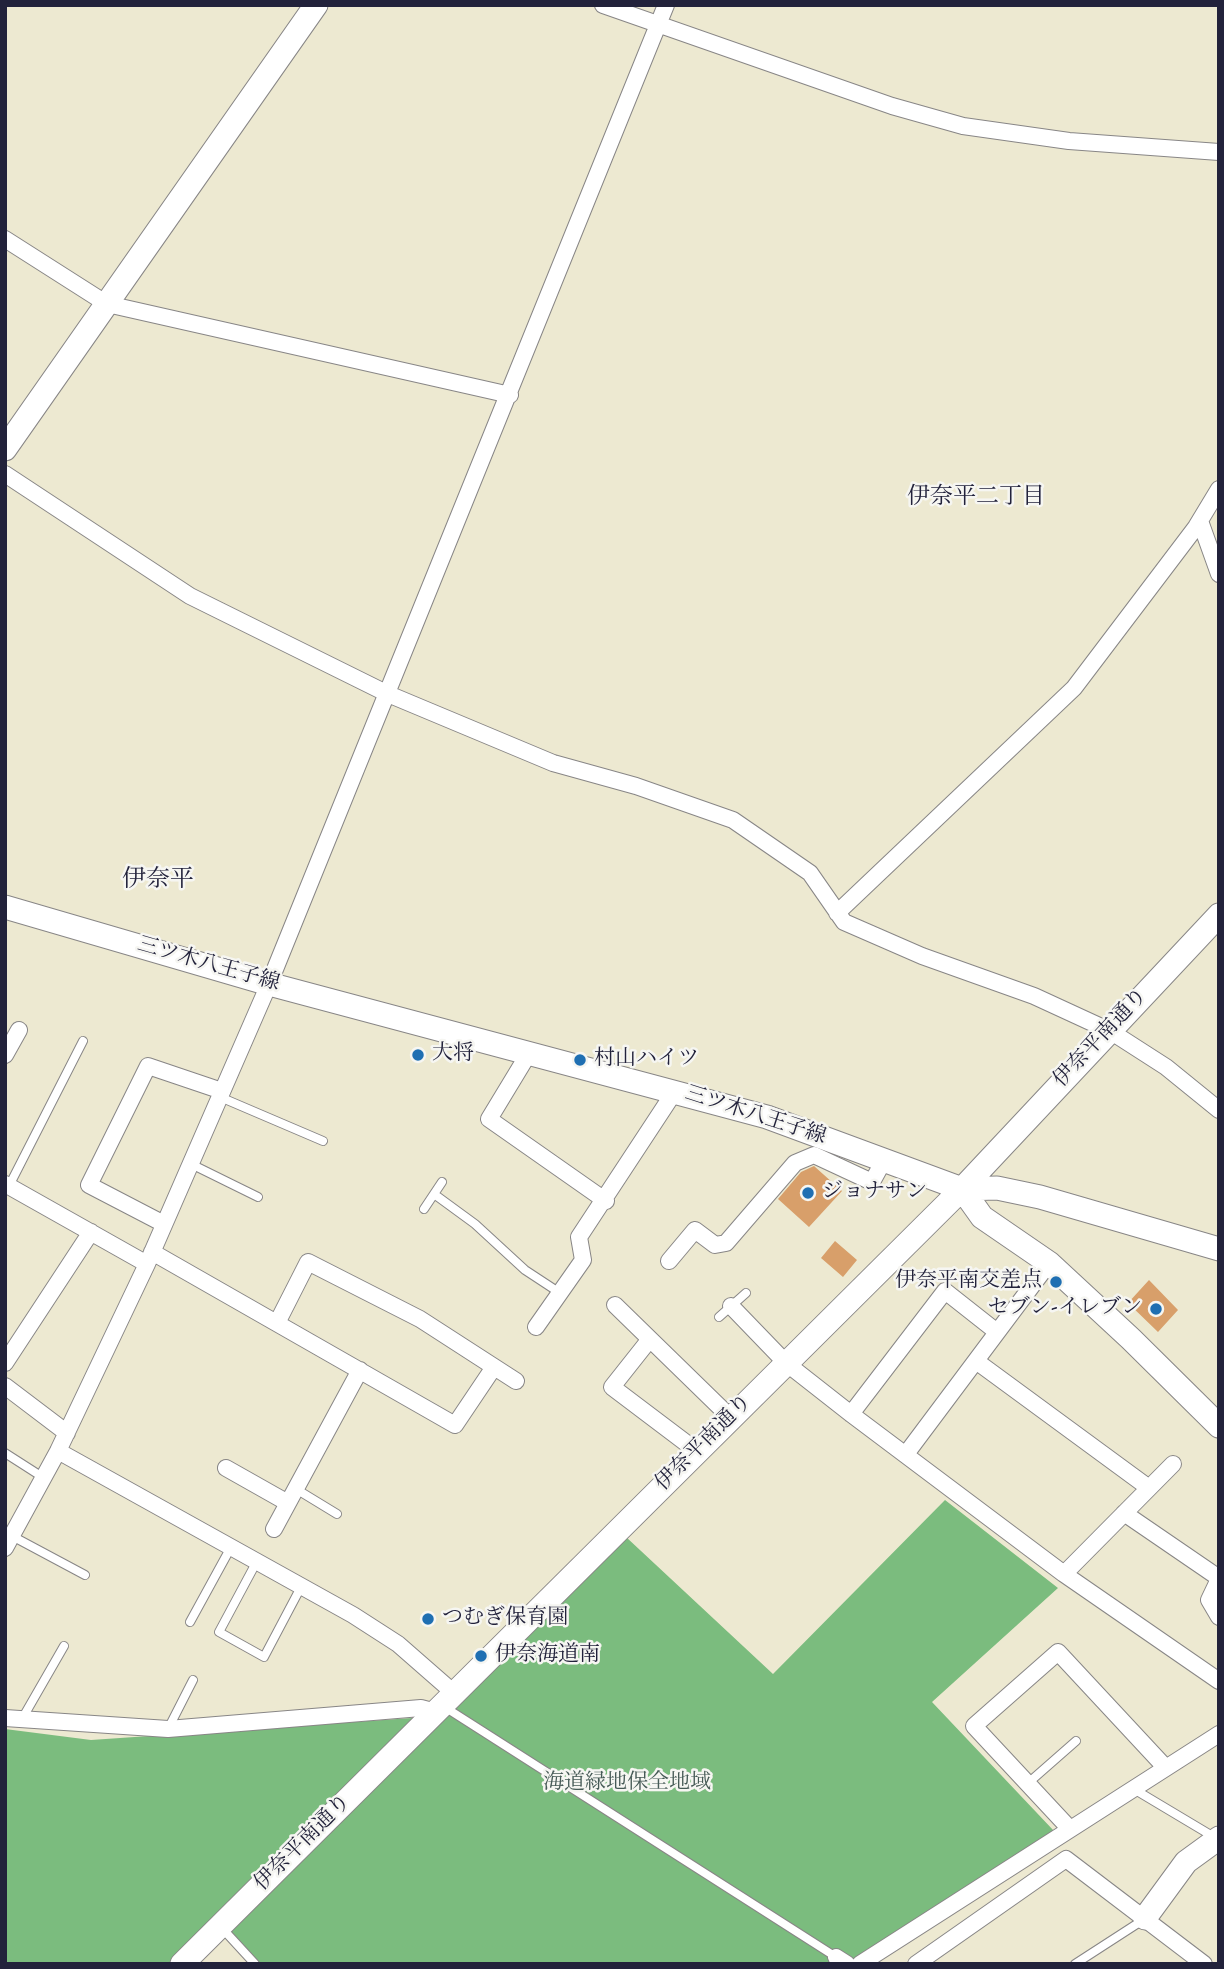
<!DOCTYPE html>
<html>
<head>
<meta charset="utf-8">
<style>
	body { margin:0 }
	#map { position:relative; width:1224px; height:1969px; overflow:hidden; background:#ede9d1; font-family:"Sorts Mill Goudy",serif }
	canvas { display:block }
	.frame { position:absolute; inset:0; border:7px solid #22223b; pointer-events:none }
</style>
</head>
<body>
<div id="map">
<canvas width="1224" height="1969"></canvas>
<div class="frame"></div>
</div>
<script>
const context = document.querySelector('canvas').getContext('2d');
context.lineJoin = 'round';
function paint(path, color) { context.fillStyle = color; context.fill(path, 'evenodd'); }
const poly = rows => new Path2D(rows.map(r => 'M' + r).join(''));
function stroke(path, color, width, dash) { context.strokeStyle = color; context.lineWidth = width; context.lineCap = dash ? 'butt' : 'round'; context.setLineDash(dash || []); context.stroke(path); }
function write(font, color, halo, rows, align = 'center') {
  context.font = font + ' "Sorts Mill Goudy","Noto Serif JP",serif'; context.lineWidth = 5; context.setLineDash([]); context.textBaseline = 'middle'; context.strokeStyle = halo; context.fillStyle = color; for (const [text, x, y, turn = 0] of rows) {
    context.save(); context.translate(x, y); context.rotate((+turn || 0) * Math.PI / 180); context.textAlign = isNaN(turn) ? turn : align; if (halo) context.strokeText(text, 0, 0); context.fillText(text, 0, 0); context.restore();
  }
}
paint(poly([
	[945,1500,1058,1588,932,1702,1054,1831,852,1964,260,1964,220,1920,175,1964,5,1964,5,1729,91,1740,441,1716,626,1537,773,1674]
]), '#7bbc7e');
paint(poly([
	[814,1166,842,1191,809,1227,778,1199,801,1172],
	[835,1241,857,1260,843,1277,821,1258],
	[1149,1280,1178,1310,1158,1332,1128,1303]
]), '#d89f6a');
const lane = poly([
	[220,1097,323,1141],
	[191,1164,258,1197],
	[9,1186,83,1041],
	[434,1194,475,1224,525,1270,560,1293],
	[424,1209,442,1182],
	[719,1317,746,1293],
	[5,1453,44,1478],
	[296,1489,337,1514],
	[12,1536,85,1575],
	[256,1563,219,1632,264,1657,301,1587],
	[190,1622,230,1549],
	[443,1706,836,1957],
	[22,1719,64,1646],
	[168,1729,193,1680],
	[1027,1784,1076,1741],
	[1132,1788,1214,1837],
	[221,1927,255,1964],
	[1075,1964,1143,1920]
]);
const street = poly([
	[603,5,892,106,963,126,1069,141,1219,152],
	[5,239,107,304,510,395],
	[5,474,190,596,388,694,553,763,636,786,733,820,810,873,844,922,922,956,1034,996,1110,1031,1166,1067,1219,1110],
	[1200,521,1219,574],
	[837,913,1074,688,1196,527,1219,489],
	[529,1053,489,1119,606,1201],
	[5,1055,19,1030],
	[5,1184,147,1264],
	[164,1224,89,1185,148,1066,222,1091],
	[152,1252,455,1425,494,1367],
	[669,1261,695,1230,715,1245,726,1243,795,1163,814,1155,872,1182,883,1162],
	[615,1305,731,1418],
	[731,1306,786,1363,851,1414,1064,1574,1219,1681],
	[278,1321,308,1262,420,1319,516,1381],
	[536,1327,583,1260,579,1237,675,1091],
	[650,1339,612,1387,698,1452],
	[976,1361,1149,1488],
	[5,1363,91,1232],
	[5,1386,67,1433],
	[851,1414,945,1291,997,1332],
	[58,1451,353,1615,398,1644,454,1693],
	[906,1454,1049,1263],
	[226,1468,288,1503],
	[1124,1513,1219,1578],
	[274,1529,360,1370],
	[5,1548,58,1451,147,1264,269,984,666,5],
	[1064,1574,1173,1464],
	[1219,1579,1209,1600,1219,1617],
	[5,1718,168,1729,421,1708,436,1712],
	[1070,1829,974,1726,1058,1652,1165,1767],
	[836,1957,847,1964],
	[860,1964,1219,1734],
	[916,1964,1066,1859,1204,1964]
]);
const secondary = poly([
	[5,449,316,5],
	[5,907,269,984,767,1117,962,1189,997,1188,1040,1197,1219,1249],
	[962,1189,982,1217,1049,1263,1131,1339,1219,1426],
	[1145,1918,1186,1862,1219,1838],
	[182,1964,962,1189,1219,915]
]);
stroke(lane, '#888686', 10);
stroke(street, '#888686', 18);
stroke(secondary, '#888686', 25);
stroke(lane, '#fff', 8);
stroke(street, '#fff', 16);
stroke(secondary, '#fff', 23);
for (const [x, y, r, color] of [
	[418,1055,7,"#1f6fb2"],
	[580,1060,7,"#1f6fb2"],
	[808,1193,7,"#1f6fb2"],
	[1056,1282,7,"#1f6fb2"],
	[1156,1309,7,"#1f6fb2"],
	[428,1619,7,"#1f6fb2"],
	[481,1656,7,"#1f6fb2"]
]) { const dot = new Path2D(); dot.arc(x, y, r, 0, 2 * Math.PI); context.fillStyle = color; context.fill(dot); stroke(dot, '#f6f6f2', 2.5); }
write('21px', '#22223b', '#f6f6f2', [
	["三ツ木八王子線",208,966,16],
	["伊奈平南通り",1102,1039,-47],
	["三ツ木八王子線",755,1117,18],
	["伊奈平南通り",705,1444,-45],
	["伊奈平南通り",304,1844,-45]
]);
write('21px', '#22223b', '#f6f6f2', [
	["大将",432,1055],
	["村山ハイツ",594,1060],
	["ジョナサン",822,1193],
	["伊奈平南交差点",1042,1282,"right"],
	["セブン-イレブン",1142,1309,"right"],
	["つむぎ保育園",442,1619],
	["伊奈海道南",495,1656]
], 'left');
write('21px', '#465a56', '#f6f6f2', [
	["海道緑地保全地域",627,1784]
]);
write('23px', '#22223b', '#f6f6f2', [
	["伊奈平二丁目",976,499]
]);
write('24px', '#22223b', '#f6f6f2', [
	["伊奈平",158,882]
]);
</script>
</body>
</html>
